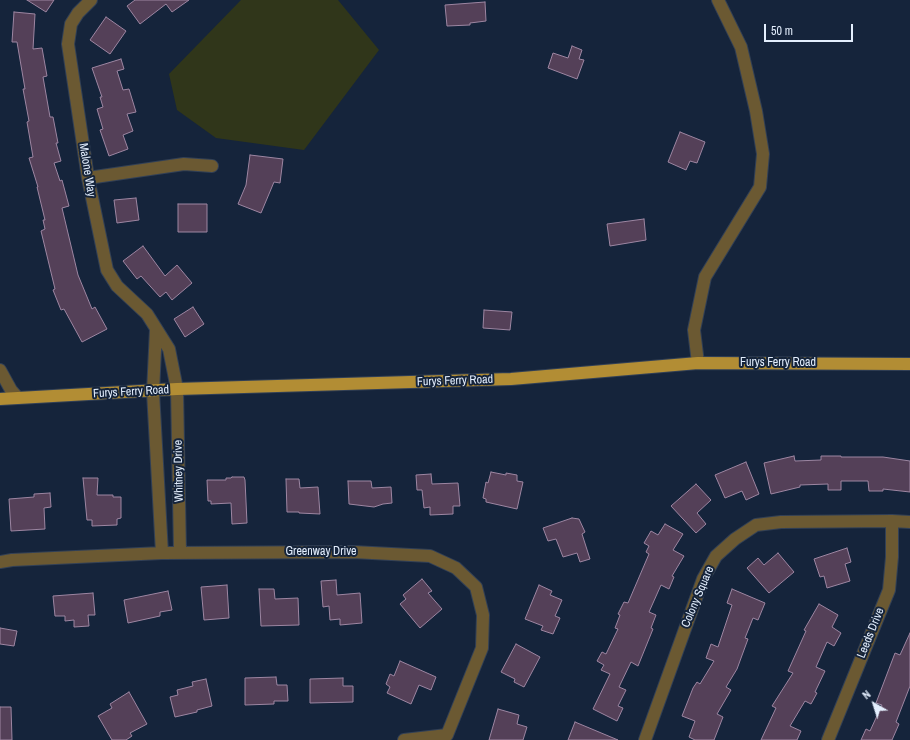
<!DOCTYPE html>
<html>
<head>
<meta charset="utf-8">
<style>
	body { margin:0 }
	#map { position:relative; width:910px; height:740px; overflow:hidden; background:#15243b; font-family:"Archivo Narrow",sans-serif }
	canvas { display:block }
	.north { position:absolute; left:854px; top:684px; width:40px; height:40px; -webkit-text-stroke:3px #15243b; paint-order:stroke; rotate:321deg; font-size:11px; font-weight:700; line-height:16px; text-align:center; color:#e3eefd }
	.north::after { content:''; display:block; margin:auto; width:14px; height:18px; background:#e3eefd; clip-path:polygon(50% 0,100% 100%,50% 72%,0 100%) }
	.scale { position:absolute; left:764px; top:24px; width:89px; height:18px; box-sizing:border-box; border:2px solid #e3eefd; border-top:0; padding-left:5px; font-size:12px; line-height:14px; white-space:nowrap; color:#e3eefd; -webkit-text-stroke:3px #15243b; paint-order:stroke }
</style>
</head>
<body>
<div id="map">
<canvas width="910" height="740"></canvas>
<div class="north">N</div>
<div class="scale">50 m</div>
</div>
<script>
const context = document.querySelector('canvas').getContext('2d');
context.lineJoin = 'round';
function paint(path, color) { context.fillStyle = color; context.fill(path, 'evenodd'); }
const poly = rows => new Path2D(rows.map(r => 'M' + r).join(''));
function stroke(path, color, width, dash) { context.strokeStyle = color; context.lineWidth = width; context.lineCap = dash ? 'butt' : 'round'; context.setLineDash(dash || []); context.stroke(path); }
function write(font, color, halo, rows, align = 'center') {
  context.font = font + ' "Archivo Narrow",sans-serif'; context.lineWidth = 4; context.setLineDash([]); context.textBaseline = 'middle'; context.strokeStyle = halo; context.fillStyle = color; for (const [text, x, y, turn = 0] of rows) {
    context.save(); context.translate(x, y); context.rotate((+turn || 0) * Math.PI / 180); context.textAlign = isNaN(turn) ? turn : align; if (halo) context.strokeText(text, 0, 0); context.fillText(text, 0, 0); context.restore();
  }
}
paint(poly([
	[241,0,338,0,379,50,304,150,216,138,177,110,169,74]
]), '#30361a');
const building = poly([
	[27,0,54,0,46,12,27,0],
	[135,0,189,0,172,12,166,4,140,24,127,6,135,0],
	[485,2,486,21,470,23,470,25,447,26,445,5,485,2],
	[14,12,35,14,33,49,42,48,47,76,43,77,50,117,53,117,58,143,56,143,61,161,54,163,60,181,62,180,69,206,62,208,78,275,92,309,95,307,107,329,82,342,64,309,61,310,53,290,55,289,41,231,45,229,43,220,45,220,37,187,38,187,29,158,33,157,27,122,29,121,23,89,25,89,17,42,12,42,14,12],
	[106,17,126,31,110,54,90,40,106,17],
	[572,46,582,50,579,59,584,60,577,79,548,68,553,53,568,58,572,46],
	[121,59,124,69,117,71,123,90,129,89,136,112,127,114,133,131,123,135,128,149,109,156,100,130,103,129,97,109,103,107,100,97,102,97,92,68,121,59],
	[680,132,705,142,697,163,690,161,686,170,668,162,680,132],
	[250,155,283,159,280,183,274,182,261,213,238,204,246,185,250,155],
	[136,198,139,220,117,223,114,200,136,198],
	[178,204,207,204,207,232,178,232,178,204],
	[644,219,646,240,610,246,607,224,644,219],
	[143,246,165,276,177,265,192,283,172,300,166,292,160,297,141,276,137,279,123,261,143,246],
	[193,307,204,324,185,337,174,319,193,307],
	[484,310,512,312,510,330,483,328,484,310],
	[794,456,795,461,821,460,821,456,841,456,841,457,883,457,910,461,910,492,883,489,883,491,869,491,868,481,841,481,841,490,828,490,828,484,800,485,800,487,771,494,764,463,794,456],
	[746,462,759,494,746,500,742,491,725,498,715,475,746,462],
	[491,472,506,475,506,473,517,475,517,481,523,482,517,509,486,502,486,499,483,498,486,482,488,483,491,472],
	[431,474,432,484,458,483,460,506,453,506,453,514,430,515,430,507,424,508,422,490,417,490,416,475,431,474],
	[232,477,244,477,245,480,247,523,232,524,231,503,211,504,211,501,208,501,207,480,226,480,226,478,231,478,232,477],
	[83,478,98,478,97,495,113,495,113,497,121,497,121,518,117,519,117,525,92,526,92,520,87,520,83,478],
	[286,479,299,479,300,488,318,487,320,514,299,513,299,512,287,512,286,479],
	[348,481,371,481,372,488,391,487,392,503,383,504,374,507,349,504,348,481],
	[696,484,711,500,697,513,706,524,696,533,671,506,696,484],
	[50,493,51,507,44,508,45,529,11,531,9,499,34,497,34,494,50,493],
	[572,518,579,519,585,532,582,534,590,559,580,562,577,553,563,557,556,539,548,541,543,528,572,518],
	[665,524,683,534,673,550,684,556,672,576,674,577,669,589,661,585,649,612,656,615,651,628,653,629,638,666,631,662,619,687,626,690,618,706,623,708,617,721,593,709,610,674,601,670,604,665,597,661,602,652,606,654,618,629,615,628,620,615,618,614,624,602,628,603,649,554,646,552,649,546,644,543,651,531,658,535,665,524],
	[847,548,851,562,845,564,850,581,827,588,824,576,820,577,814,559,847,548],
	[778,553,794,572,769,593,747,568,758,558,764,565,778,553],
	[422,579,432,591,428,593,442,609,420,628,400,604,406,599,403,595,422,579],
	[336,580,337,595,360,593,362,623,340,625,340,619,330,620,329,606,323,607,321,581,336,580],
	[227,585,229,618,204,620,201,587,227,585],
	[539,585,552,591,550,595,562,600,555,616,560,618,553,634,541,630,543,626,525,619,539,585],
	[259,589,274,589,275,599,298,598,299,625,261,626,259,589],
	[732,589,765,603,758,620,753,618,745,638,748,639,737,669,726,687,731,690,717,714,723,717,714,740,695,740,689,737,695,721,682,716,693,688,697,682,700,684,714,661,706,658,711,644,718,647,732,605,727,603,732,589],
	[168,591,172,610,160,612,160,616,128,623,124,600,168,591],
	[93,593,95,615,88,615,89,626,74,627,74,620,65,621,65,616,55,616,53,596,93,593],
	[819,604,838,615,832,627,841,633,834,646,827,642,816,667,825,671,815,692,817,693,811,704,805,701,790,726,801,731,797,740,761,740,776,708,772,706,793,673,788,671,806,631,804,630,819,604],
	[0,628,17,631,14,646,0,644,0,628],
	[910,633,910,686,896,722,899,724,892,740,861,740,866,729,870,731,882,705,876,703,895,653,900,655,910,633],
	[516,644,540,657,524,687,514,682,515,679,501,672,516,644],
	[400,661,436,677,431,690,419,685,411,704,387,693,390,687,386,684,390,674,394,676,400,661],
	[276,677,277,685,287,685,288,701,274,701,274,704,245,705,245,678,276,677],
	[343,678,343,686,353,686,353,702,310,703,310,679,343,678],
	[206,679,212,706,197,710,197,712,175,717,170,697,178,695,177,690,193,686,192,682,206,679],
	[129,692,147,724,130,733,132,736,126,740,112,740,98,716,112,708,110,704,129,692],
	[0,707,11,707,12,740,0,740,0,707],
	[498,709,519,715,517,724,527,727,523,740,489,740,498,709],
	[575,722,618,740,568,740,575,722]
]);
paint(building, '#544058');
stroke(building, '#9d86a2', 1);
const minor = poly([
	[91,0,78,13,71,24,68,44,88,178,107,270,117,286,147,314,169,349,177,389,180,553],
	[88,178,184,164,212,166],
	[156,329,153,392,162,553],
	[698,363,694,330,705,277,760,187,763,154,756,111,741,47,718,0],
	[0,370,11,390,18,398],
	[0,562,12,560,162,553,353,552,430,556,456,568,476,587,483,615,482,648,447,735,404,740],
	[645,740,703,579,716,556,735,539,756,525,781,522,892,521,910,522],
	[828,740,889,590,892,557,892,521]
]);
const major = poly([
	[0,399,177,389,511,379,698,363,910,364]
]);
stroke(minor, '#324056', 14);
stroke(major, '#324056', 14);
stroke(minor, '#6b5932', 12);
stroke(major, '#b28d34', 12);
write('12px', '#e3eefd', '#15243b', [
	["Malone Way",87,170,81],
	["Furys Ferry Road",778,363],
	["Furys Ferry Road",455,381,-2],
	["Furys Ferry Road",131,392,-3],
	["Whitney Drive",179,471,-91],
	["Greenway Drive",321,552],
	["Colony Square",698,597,-67],
	["Leeds Drive",871,633,-68]
]);
</script>
</body>
</html>
